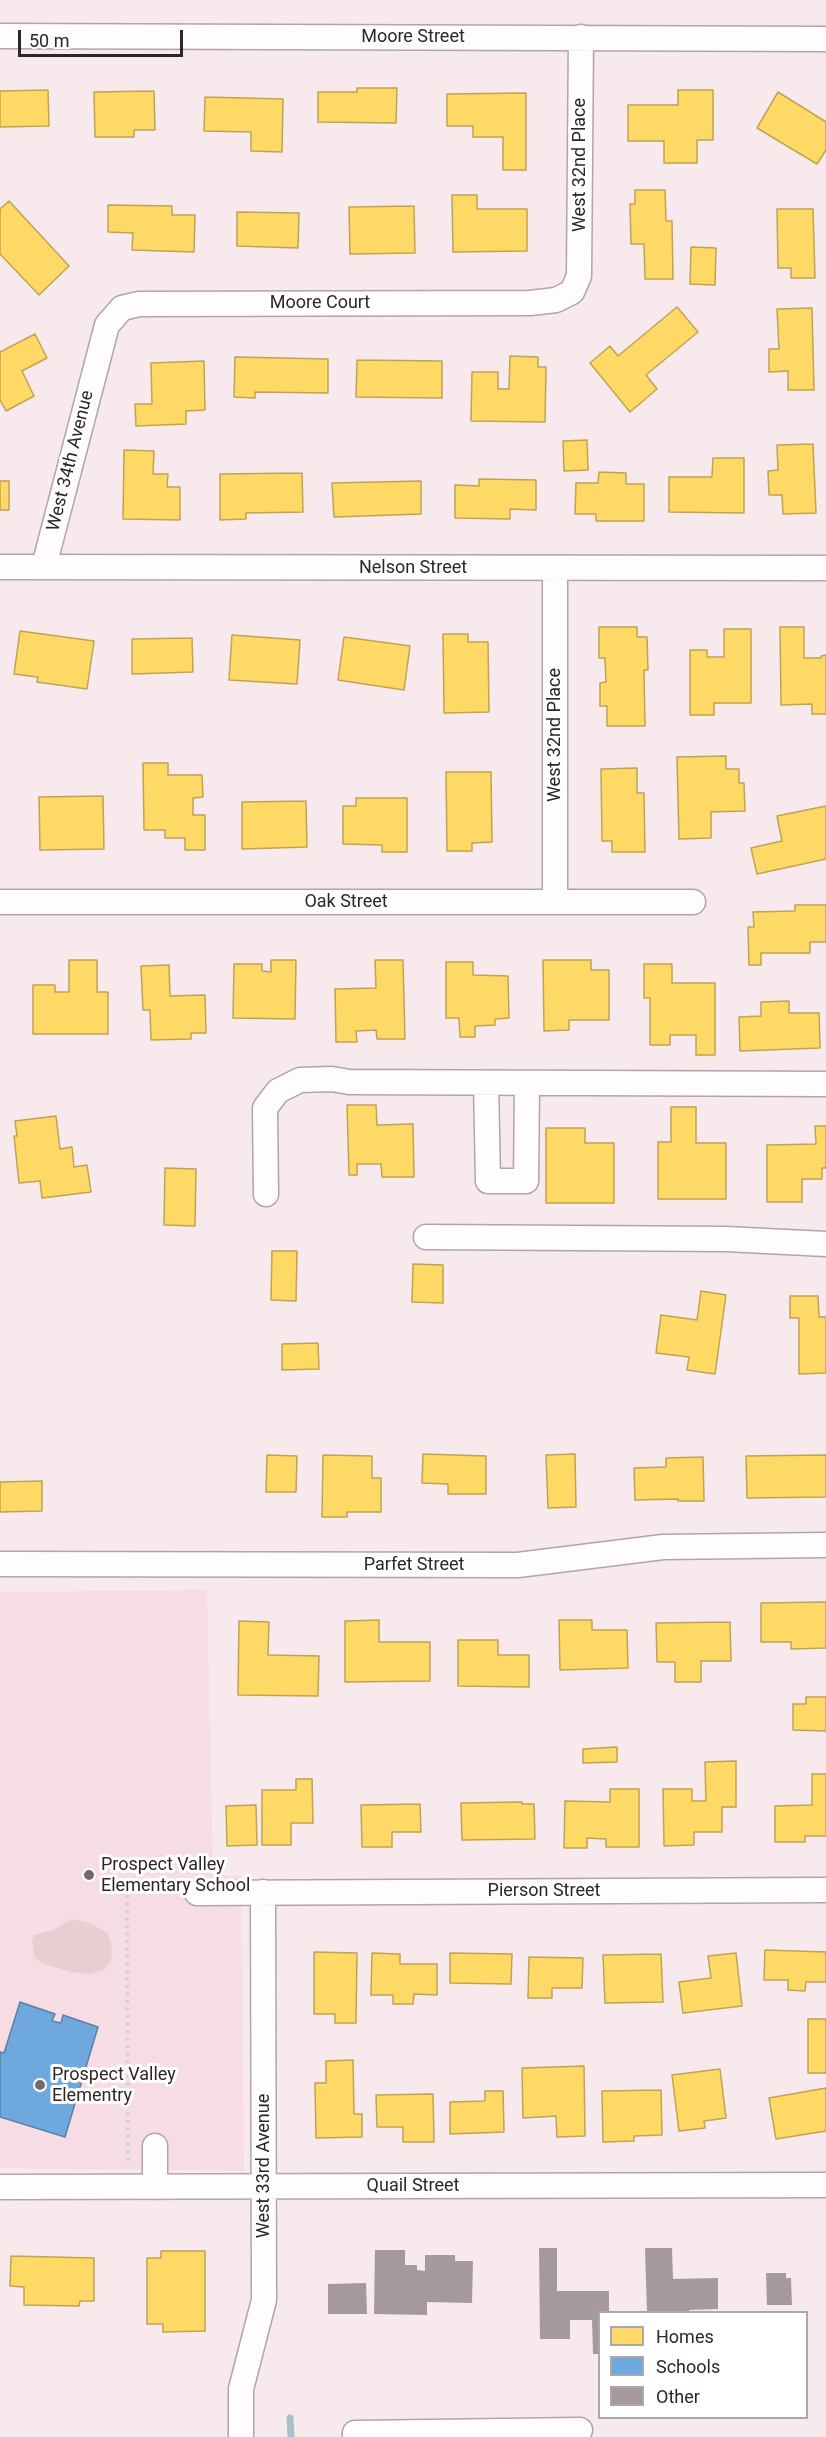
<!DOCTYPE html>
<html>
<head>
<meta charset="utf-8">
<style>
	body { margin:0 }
	#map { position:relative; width:826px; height:2437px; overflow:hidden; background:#f7e9ec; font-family:Roboto,sans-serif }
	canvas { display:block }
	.legend { position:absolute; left:598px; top:2311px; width:210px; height:108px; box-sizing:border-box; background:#fff; border:2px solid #aba8a9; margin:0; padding:8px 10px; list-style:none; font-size:18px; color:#2e2527 }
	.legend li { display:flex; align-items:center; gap:12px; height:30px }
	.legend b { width:30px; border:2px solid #aba8a9 }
	.scale { position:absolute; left:18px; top:30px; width:165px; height:27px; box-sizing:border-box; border:3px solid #2e2527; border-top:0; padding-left:8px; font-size:18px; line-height:21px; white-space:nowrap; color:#2e2527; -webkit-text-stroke:4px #fff; paint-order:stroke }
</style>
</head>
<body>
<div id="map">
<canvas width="826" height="2437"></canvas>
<ul class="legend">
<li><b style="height:16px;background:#ffd966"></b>Homes</li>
<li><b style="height:16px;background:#6fa8dc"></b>Schools</li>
<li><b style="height:16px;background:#a6999c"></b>Other</li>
</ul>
<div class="scale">50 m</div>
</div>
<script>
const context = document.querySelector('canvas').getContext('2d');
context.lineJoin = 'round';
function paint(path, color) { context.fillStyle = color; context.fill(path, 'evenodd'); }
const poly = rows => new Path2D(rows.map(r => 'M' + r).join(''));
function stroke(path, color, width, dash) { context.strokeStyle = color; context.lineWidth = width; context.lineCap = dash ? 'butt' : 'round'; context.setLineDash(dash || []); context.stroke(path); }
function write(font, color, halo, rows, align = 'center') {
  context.font = font + ' Roboto,sans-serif'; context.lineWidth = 6; context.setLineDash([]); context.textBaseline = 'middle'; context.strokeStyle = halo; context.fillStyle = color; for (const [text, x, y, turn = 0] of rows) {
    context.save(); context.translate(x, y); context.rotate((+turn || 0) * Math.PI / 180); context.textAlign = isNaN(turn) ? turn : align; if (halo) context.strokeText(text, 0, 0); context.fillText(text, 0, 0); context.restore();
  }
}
paint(poly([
	[207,1590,213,1875,241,1876,244,2171,0,2168,0,1592]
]), '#f6dde3');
paint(poly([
	[71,1919,89,1923,107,1932,111,1942,112,1952,111,1961,104,1970,89,1974,71,1972,42,1963,35,1958,32,1942,34,1935,54,1930]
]), '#e6ced3');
const homes = poly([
	[357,88,397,88,396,123,318,122,318,92,357,92,357,88],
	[48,90,49,126,0,127,0,91,48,90],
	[678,90,713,90,713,140,697,140,697,163,664,163,664,141,628,141,628,105,678,105,678,90],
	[154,91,155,130,134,130,134,137,95,137,94,92,154,91],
	[778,92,826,122,826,150,817,164,757,128,778,92],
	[526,93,526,170,503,170,503,137,473,137,473,126,447,126,447,94,526,93],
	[205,97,283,99,282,152,251,151,251,132,204,131,205,97],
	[635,190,665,190,666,221,672,221,673,279,645,279,644,244,631,244,630,204,635,204,635,190],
	[452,195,477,195,477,209,527,209,527,251,453,252,452,195],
	[9,201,69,266,39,295,0,254,0,209,9,201],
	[108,205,172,206,172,215,195,215,194,252,132,250,133,233,108,232,108,205],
	[414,206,415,253,350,254,349,207,414,206],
	[777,209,813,209,815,278,791,278,791,268,778,268,777,209],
	[237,212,299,213,298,248,237,246,237,212],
	[691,247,716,248,715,285,690,284,691,247],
	[677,307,698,332,646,375,657,389,630,412,590,363,610,346,618,356,677,307],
	[812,308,814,390,788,390,788,371,769,372,769,349,779,349,777,309,812,308],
	[35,334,47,358,22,371,34,396,6,411,0,400,0,352,35,334],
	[510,356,538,357,538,367,546,367,545,422,471,421,472,372,498,372,498,389,509,389,510,356],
	[235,357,328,359,328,393,255,392,255,398,234,397,235,357],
	[357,360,442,361,442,398,356,397,357,360],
	[204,361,205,410,186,411,186,424,136,426,135,404,152,404,151,363,204,361],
	[587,440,588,470,564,471,563,441,587,440],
	[813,444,816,513,783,514,782,495,769,495,768,471,778,470,777,445,813,444],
	[124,450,154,451,153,474,168,474,167,487,180,487,180,520,123,519,124,450],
	[713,458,744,458,744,513,669,512,669,477,712,477,713,458],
	[599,472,626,473,626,484,644,484,644,521,596,521,596,514,575,514,576,483,598,483,599,472],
	[302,473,303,512,246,513,246,519,220,520,220,474,302,473],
	[479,479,536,480,536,510,510,509,510,519,455,518,455,485,479,486,479,479],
	[0,481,9,481,9,510,0,510,0,481],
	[421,481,421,514,334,517,332,483,421,481],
	[599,627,637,627,637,637,647,637,648,670,644,670,645,726,607,726,607,706,600,706,600,683,606,682,605,658,599,658,599,627],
	[780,627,804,627,804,658,821,658,821,656,826,655,826,714,812,714,812,704,781,705,780,627],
	[724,629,751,629,751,703,714,703,714,715,690,715,690,650,707,650,707,657,724,657,724,629],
	[20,631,94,641,87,689,37,682,38,677,14,674,20,631],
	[443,634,468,634,468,642,488,642,489,712,444,713,443,634],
	[232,635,300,640,297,684,229,680,232,635],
	[344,637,410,646,404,690,338,680,344,637],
	[192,638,193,672,132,674,132,639,192,638],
	[726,756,726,769,739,769,739,783,744,783,745,811,711,812,711,838,679,839,677,757,726,756],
	[143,763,168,763,168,775,202,775,203,797,193,798,193,815,205,815,205,850,185,850,185,838,165,838,165,830,144,830,143,763],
	[637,768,637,793,644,793,645,852,612,852,612,841,602,841,601,769,637,768],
	[446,772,491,772,492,842,472,843,472,851,447,851,446,772],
	[103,796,104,849,40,850,39,797,103,796],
	[356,798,407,798,407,852,382,852,382,845,343,844,343,806,356,806,356,798],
	[306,801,307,847,242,849,242,802,306,801],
	[826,806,826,859,757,874,751,848,782,841,777,816,826,806],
	[795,905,826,905,826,942,810,942,810,953,761,953,761,965,749,965,748,927,754,927,753,912,795,911,795,905],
	[69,960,97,960,97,992,108,992,108,1034,33,1034,33,985,55,985,55,992,69,992,69,960],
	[271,960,296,960,295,1019,233,1018,234,964,262,964,262,971,271,972,271,960],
	[375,960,403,960,405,1039,377,1039,376,1030,356,1031,357,1042,336,1042,335,989,376,988,375,960],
	[543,960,591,960,591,970,609,970,609,1020,569,1020,569,1030,544,1031,543,960],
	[446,962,473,962,473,975,508,976,509,1018,495,1019,495,1025,475,1026,475,1037,460,1037,459,1018,446,1018,446,962],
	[644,964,672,964,672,983,715,983,715,1055,696,1055,696,1035,670,1035,670,1045,650,1045,650,998,644,998,644,964],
	[169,965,170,996,205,995,206,1033,191,1033,191,1039,151,1040,150,1010,143,1010,141,966,169,965],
	[789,1001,789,1013,819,1013,820,1048,740,1051,739,1017,761,1016,761,1002,789,1001],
	[347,1105,376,1105,377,1125,413,1124,414,1177,382,1177,381,1164,357,1164,357,1175,349,1175,347,1105],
	[671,1107,696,1107,696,1143,726,1143,726,1199,658,1199,658,1142,671,1142,671,1107],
	[56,1116,60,1149,72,1147,74,1167,87,1165,91,1192,42,1198,40,1181,19,1183,14,1136,17,1136,15,1121,56,1116],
	[815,1126,826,1126,826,1168,822,1168,822,1179,802,1179,802,1202,767,1202,767,1145,816,1144,815,1126],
	[546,1128,585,1128,585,1143,614,1143,614,1203,546,1203,546,1128],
	[165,1168,196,1169,195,1226,164,1225,165,1168],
	[272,1251,297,1251,296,1301,271,1300,272,1251],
	[413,1264,443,1265,443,1303,412,1302,413,1264],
	[701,1291,726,1295,715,1374,687,1370,689,1357,656,1353,661,1315,697,1320,701,1291],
	[790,1296,818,1296,819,1317,826,1317,826,1373,799,1374,799,1318,790,1318,790,1296],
	[318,1343,319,1369,282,1370,282,1344,318,1343],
	[423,1454,486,1456,486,1494,448,1494,448,1484,422,1483,423,1454],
	[575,1454,576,1507,548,1508,546,1455,575,1454],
	[267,1455,297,1456,296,1492,266,1492,267,1455],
	[323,1455,372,1456,372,1478,381,1478,381,1512,347,1512,347,1517,322,1517,323,1455],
	[826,1455,826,1497,747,1498,746,1456,826,1455],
	[703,1457,704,1501,678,1501,678,1499,635,1500,634,1468,666,1467,666,1458,703,1457],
	[42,1481,42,1511,0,1512,0,1482,42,1481],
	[826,1602,826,1648,791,1649,791,1642,761,1642,761,1603,826,1602],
	[379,1620,379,1642,430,1642,430,1681,345,1682,345,1621,379,1620],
	[559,1620,592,1620,592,1630,627,1630,628,1668,560,1670,559,1620],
	[239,1621,269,1622,268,1655,319,1656,318,1696,238,1695,239,1621],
	[730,1622,731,1661,701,1661,701,1682,675,1682,675,1662,657,1662,656,1623,730,1622],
	[458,1640,498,1640,498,1655,529,1655,529,1687,458,1686,458,1640],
	[806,1697,826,1697,826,1731,793,1730,793,1704,806,1704,806,1697],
	[617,1747,617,1762,583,1763,583,1749,617,1747],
	[736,1761,736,1807,722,1807,722,1832,694,1832,694,1845,664,1846,663,1789,692,1789,692,1801,706,1801,705,1762,736,1761],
	[812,1774,826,1774,826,1836,805,1836,805,1842,775,1842,775,1806,812,1805,812,1774],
	[296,1779,312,1779,313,1823,291,1823,291,1845,262,1845,262,1790,296,1790,296,1779],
	[610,1789,639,1789,639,1847,606,1847,606,1839,587,1838,587,1848,564,1848,565,1801,610,1802,610,1789],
	[522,1802,522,1804,534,1804,535,1839,462,1840,461,1803,522,1802],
	[420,1804,421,1832,392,1832,392,1847,362,1847,361,1805,420,1804],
	[256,1805,257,1845,227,1846,226,1806,256,1805],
	[765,1950,826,1952,826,1982,806,1982,805,1991,788,1990,788,1980,764,1980,765,1950],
	[314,1952,357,1953,356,2023,335,2023,335,2014,314,2014,314,1952],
	[372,1953,400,1954,400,1964,437,1964,437,1995,414,1994,413,2004,393,2004,393,1995,371,1995,372,1953],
	[450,1953,512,1954,511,1984,450,1983,450,1953],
	[736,1953,742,2006,683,2013,679,1982,711,1978,708,1956,736,1953],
	[661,1954,663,2002,605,2003,603,1955,661,1954],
	[529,1957,583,1958,582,1988,552,1988,552,1998,528,1998,529,1957],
	[808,2019,826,2019,826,2073,808,2073,808,2019],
	[353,2060,354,2114,362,2114,362,2137,316,2138,315,2083,326,2083,326,2061,353,2060],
	[584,2066,585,2136,557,2137,556,2116,523,2118,522,2068,584,2066],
	[720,2069,726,2118,704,2121,705,2128,679,2131,672,2075,720,2069],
	[826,2088,826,2131,776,2139,769,2098,826,2088],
	[661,2090,662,2135,634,2136,634,2141,603,2142,602,2091,661,2090],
	[485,2091,503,2091,504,2132,450,2134,450,2102,485,2101,485,2091],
	[433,2094,434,2142,403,2142,403,2127,377,2127,376,2095,433,2094],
	[161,2251,205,2251,205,2331,163,2332,163,2324,147,2324,147,2258,161,2258,161,2251],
	[11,2256,94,2258,94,2301,80,2301,79,2306,24,2305,24,2287,10,2286,11,2256]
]);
paint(homes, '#ffd966');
stroke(homes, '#c0a353', 1.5);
const schools = poly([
	[20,2002,55,2014,52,2021,61,2023,63,2015,98,2027,65,2137,0,2117,0,2052,4,2053,20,2002]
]);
paint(schools, '#6fa8dc');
stroke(schools, '#5c81a6', 1.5);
stroke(poly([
	[290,2418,291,2437]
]), '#a8bfcc', 7);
paint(poly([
	[539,2248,557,2248,557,2291,609,2291,609,2312,600,2312,600,2354,593,2354,592,2320,570,2320,570,2339,540,2339],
	[645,2248,672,2248,673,2279,718,2278,718,2309,689,2310,689,2312,647,2312],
	[375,2250,405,2250,405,2265,417,2265,417,2270,425,2271,425,2255,455,2255,455,2261,473,2261,472,2303,427,2302,427,2315,374,2314],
	[766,2273,786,2273,786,2278,791,2278,792,2305,767,2305],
	[366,2283,367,2314,328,2314,328,2284]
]), '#a6999c');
const minor = poly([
	[0,36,826,39],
	[44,566,107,325,122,308,139,304,530,303,556,300,572,292,579,276,581,37],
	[0,567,826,568],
	[555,568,555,902],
	[0,902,693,902],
	[486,1083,488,1181,526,1181,527,1083],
	[266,1194,265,1108,278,1091,300,1080,332,1079,349,1082,826,1084],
	[426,1237,726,1239,826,1244],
	[0,1564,518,1565,663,1547,826,1545],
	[197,1893,826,1890],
	[155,2146,155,2187],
	[0,2187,826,2185],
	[241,2437,241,2389,264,2300,263,1892],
	[355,2437,355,2433,580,2430]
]);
stroke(minor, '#b0a5a8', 27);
stroke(poly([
	[127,1895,128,2165]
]), '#d6d1d2', 4, [3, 4.5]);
stroke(minor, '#fefcfc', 24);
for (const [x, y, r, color] of [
	[89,1875,6,"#746a6c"],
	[40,2085,6,"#746a6c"]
]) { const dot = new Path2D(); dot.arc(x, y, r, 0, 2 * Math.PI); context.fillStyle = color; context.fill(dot); stroke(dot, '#fff', 2); }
write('18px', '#2e2527', '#fff', [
	["Moore Street",413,37],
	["West 32nd Place",580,165,-90],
	["Moore Court",320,303],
	["West 34th Avenue",71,461,-76],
	["Nelson Street",413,568],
	["West 32nd Place",555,735,-90],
	["Oak Street",346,902],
	["Parfet Street",414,1565],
	["Pierson Street",544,1891],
	["West 33rd Avenue",264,2166,-90],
	["Quail Street",413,2186]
]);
write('18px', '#2e2527', '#fff', [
	["Prospect Valley",101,1865],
	["Elementary School",101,1886],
	["Prospect Valley",52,2075],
	["Elementry",52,2096]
], 'left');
</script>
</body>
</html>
